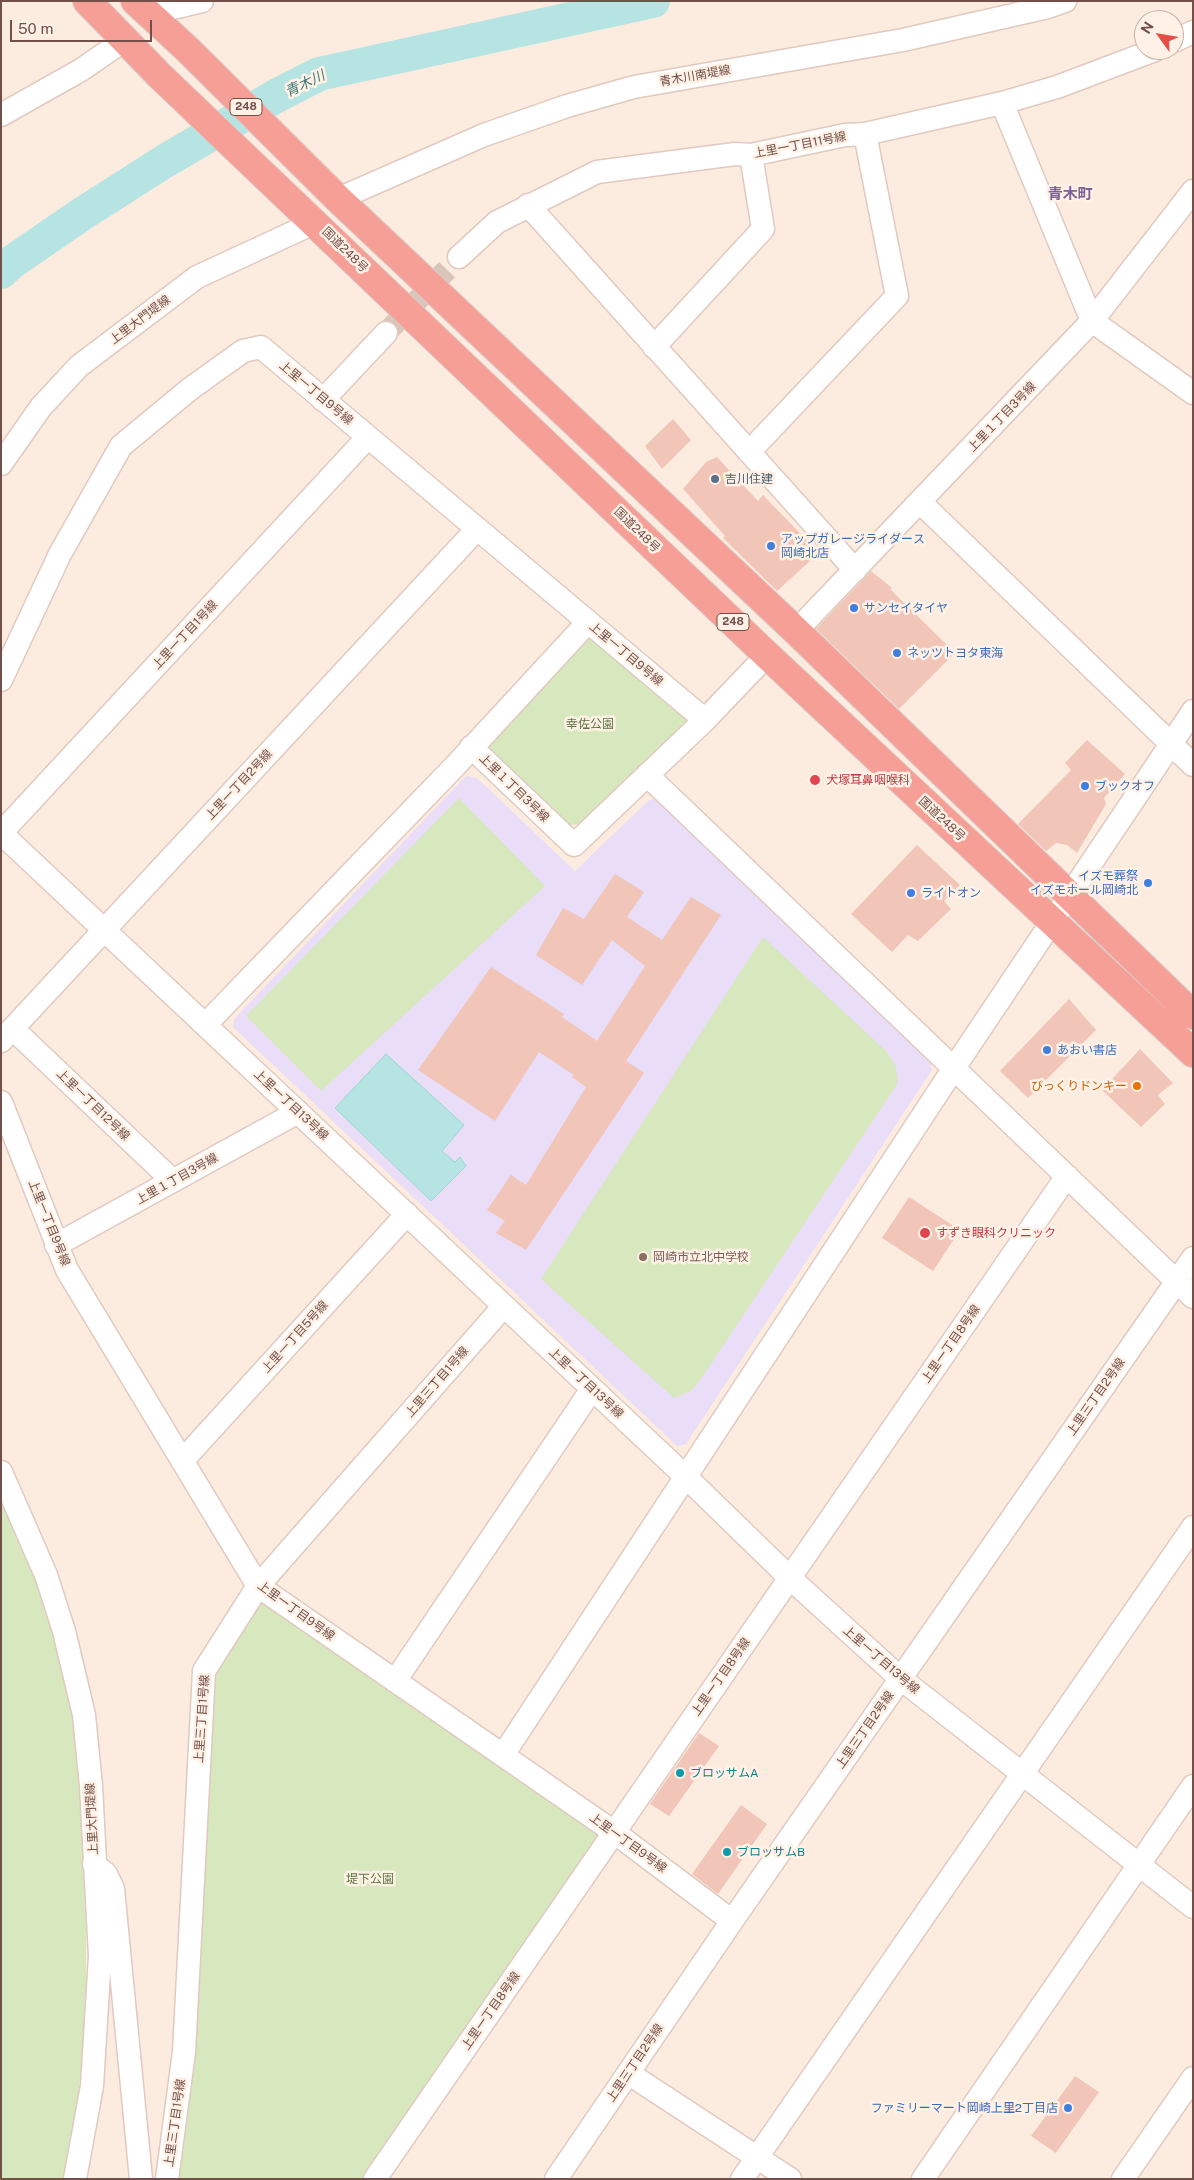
<!DOCTYPE html>
<html>
<head>
<meta charset="utf-8">
<style>
	body { margin:0 }
	#map { position:relative; width:1194px; height:2180px; overflow:hidden; background:#fcece0; font-family:"Public Sans",sans-serif }
	canvas { display:block }
	.frame { position:absolute; inset:0; border:2px solid #724f48; pointer-events:none }
	.north { position:absolute; left:1134px; top:10px; width:50px; height:50px; box-sizing:border-box; background:#fff1e6; border:1px solid #c7b0a7; border-radius:50%; rotate:302deg; font-size:14px; font-weight:700; line-height:20px; text-align:center; color:#724f48 }
	.north::after { content:''; display:block; margin:auto; width:18px; height:22px; background:#e54d46; clip-path:polygon(50% 0,100% 100%,50% 72%,0 100%) }
	.scale { position:absolute; left:10px; top:20px; width:142px; height:22px; box-sizing:border-box; border:2px solid #724f48; border-top:0; padding-left:6px; font-size:15px; line-height:18px; white-space:nowrap; color:#724f48; -webkit-text-stroke:4px #fff1e6; paint-order:stroke }
</style>
</head>
<body>
<div id="map">
<canvas width="1194" height="2180"></canvas>
<div class="frame"></div>
<div class="north">N</div>
<div class="scale">50 m</div>
</div>
<script>
const context = document.querySelector('canvas').getContext('2d');
context.lineJoin = 'round';
function paint(path, color) { context.fillStyle = color; context.fill(path, 'evenodd'); }
const poly = rows => new Path2D(rows.map(r => 'M' + r).join(''));
function stroke(path, color, width, dash) { context.strokeStyle = color; context.lineWidth = width; context.lineCap = dash ? 'butt' : 'round'; context.setLineDash(dash || []); context.stroke(path); }
function write(font, color, halo, rows, align = 'center') {
  context.font = font + ' "Public Sans","Noto Sans JP",sans-serif'; context.lineWidth = 5; context.setLineDash([]); context.textBaseline = 'middle'; context.strokeStyle = halo; context.fillStyle = color; for (const [text, x, y, turn = 0] of rows) {
    context.save(); context.translate(x, y); context.rotate((+turn || 0) * Math.PI / 180); context.textAlign = isNaN(turn) ? turn : align; if (halo) context.strokeText(text, 0, 0); context.fillText(text, 0, 0); context.restore();
  }
}
paint(poly([
	[466,776,477,778,575,871,649,800,657,799,931,1062,932,1070,686,1444,677,1446,233,1027,234,1019]
]), '#e9ddf8');
paint(poly([
	[589,635,687,716,687,723,581,824,568,825,485,746],
	[459,798,545,886,321,1091,246,1016],
	[763,937,886,1051,895,1064,898,1078,896,1086,701,1379,691,1391,674,1398,541,1279],
	[1,1494,33,1569,54,1632,73,1715,80,1772,86,1893,86,2026,78,2096,64,2179,1,2179],
	[263,1600,598,1832,599,1840,366,2179,175,2179,212,1673]
]), '#d7e8bf');
const water = poly([
	[386,1054,464,1125,442,1151,455,1162,460,1157,466,1166,431,1201,335,1108,386,1054]
]);
paint(water, '#b5e4e3');
stroke(water, '#9cd6d5', 1);
stroke(poly([
	[1,272,12,262,82,214,165,161,276,96,319,74,653,1]
]), '#b5e4e3', 34);
paint(poly([
	[673,419,691,440,662,469,645,446],
	[717,457,758,501,763,495,819,553,777,591,723,538,725,536,683,489,706,462],
	[871,571,892,588,890,589,955,653,899,709,816,629],
	[1087,740,1125,774,1104,798,1106,804,1077,853,1067,845,1056,843,1046,851,1018,824,1071,770,1065,763],
	[917,845,960,885,944,901,951,909,918,941,908,935,892,952,851,914],
	[615,874,644,892,627,917,662,940,691,897,721,915,626,1061,644,1073,526,1250,496,1233,505,1221,487,1210,511,1175,526,1185,586,1087,572,1077,574,1075,539,1052,495,1121,418,1070,491,967,564,1014,562,1017,597,1041,645,966,612,940,582,985,536,955,563,908,584,919],
	[1069,999,1096,1030,1028,1098,1000,1071],
	[1140,1049,1173,1083,1158,1095,1165,1104,1141,1127,1102,1090],
	[909,1197,960,1230,933,1271,882,1238],
	[699,1733,719,1746,669,1816,650,1804],
	[741,1805,767,1824,718,1894,692,1874],
	[1075,2076,1099,2092,1056,2153,1031,2136]
]), '#f1c5b8');
stroke(poly([
	[386,333,459,257]
]), '#dac5ba', 22, [22, 11]);
const minor = poly([
	[148,14,202,1],
	[1174,41,1193,32],
	[1002,103,1092,321,1193,393],
	[1,115,81,70,126,39],
	[338,199,484,135,567,106,634,87,903,40,1048,7,1065,1],
	[528,205,855,570],
	[459,257,497,222,597,172,735,154,751,155,845,135,865,134,1002,103,1057,87,1155,50],
	[654,347,763,229,751,155],
	[323,400,386,333],
	[749,452,897,296,865,134],
	[1,464,41,407,79,366,197,277,316,222],
	[920,502,1193,765],
	[796,631,1092,321,1193,191],
	[1,680,60,554,121,446,190,389,243,351,261,347,705,720],
	[471,747,574,845,705,720,767,655],
	[647,775,1193,1297],
	[1,833,685,1476,790,1578,901,1679,1193,1907],
	[1,833,368,437],
	[205,1025,456,765,588,622],
	[13,1029,173,1181],
	[1,1041,477,529],
	[1,1102,67,1270,258,1586,614,1832,732,1921],
	[56,1245,298,1112],
	[183,1460,407,1214],
	[1,1472,46,1575,64,1631,84,1715,91,1786,100,1956,92,2086,75,2179],
	[395,1681,592,1389],
	[503,1755,954,1068,1193,711],
	[94,1864,106,1874,113,1889,141,2179],
	[628,2073,790,2179],
	[167,2179,184,2052,204,1671,258,1586,504,1306],
	[375,2179,1067,1176],
	[556,2179,732,1921,1193,1258],
	[742,2179,1193,1527],
	[923,2179,1193,1786],
	[1123,2179,1193,2078]
]);
const highway = poly([
	[87,1,160,76,767,655,1193,1053],
	[135,1,187,49,338,199,796,631,1193,1015]
]);
stroke(minor, '#e1c9bf', 25);
stroke(highway, '#d8cecc', 30);
stroke(minor, '#fff', 22);
stroke(highway, '#f69f97', 28);
for (const [x, y, r, color] of [
	[715,479,5,"#5c6f8a"],
	[771,546,5,"#3f7fe0"],
	[854,608,5,"#3f7fe0"],
	[897,653,5,"#3f7fe0"],
	[815,780,6,"#e0444e"],
	[1085,786,5,"#3f7fe0"],
	[1148,883,5,"#3f7fe0"],
	[911,893,5,"#3f7fe0"],
	[1047,1050,5,"#3f7fe0"],
	[1137,1086,5,"#e8710a"],
	[925,1233,6,"#e0444e"],
	[643,1257,5,"#8d6e63"],
	[680,1773,5,"#0f9aa8"],
	[727,1852,5,"#0f9aa8"],
	[1068,2108,5,"#3f7fe0"]
]) { const dot = new Path2D(); dot.arc(x, y, r, 0, 2 * Math.PI); context.fillStyle = color; context.fill(dot); stroke(dot, '#fff1e6', 2); }
for (const [x, y, w] of [
	[246,107,32],
	[733,622,32]
]) { const box = new Path2D(); box.roundRect(x - w / 2, y - 8.5, w, 17, 4); context.fillStyle = '#fff1e6'; context.fill(box); stroke(box, '#724f48', 1); }
write('bold 11px', '#724f48', null, [
	["248",246,107],
	["248",733,622]
]);
write('12px', '#724f48', '#fff1e6', [
	["青木川南堤線",695,76,-10],
	["上里一丁目11号線",800,145,-11],
	["国道248号",345,250,44],
	["上里大門堤線",140,320,-37],
	["上里一丁目9号線",316,393,40],
	["上里１丁目3号線",1002,417,-46],
	["国道248号",637,530,44],
	["上里一丁目1号線",185,635,-47],
	["上里一丁目9号線",626,654,40],
	["上里一丁目2号線",239,785,-47],
	["上里１丁目3号線",514,788,44],
	["国道248号",942,819,43],
	["上里一丁目12号線",93,1105,44],
	["上里一丁目13号線",291,1105,43],
	["上里１丁目3号線",177,1179,-29],
	["上里一丁目9号線",49,1223,68],
	["上里一丁目5号線",295,1337,-48],
	["上里一丁目8号線",951,1344,-55],
	["上里三丁目1号線",437,1382,-49],
	["上里一丁目13号線",586,1383,43],
	["上里三丁目2号線",1096,1397,-55],
	["上里一丁目9号線",296,1611,36],
	["上里一丁目13号線",881,1660,41],
	["上里一丁目8号線",721,1677,-55],
	["上里三丁目1号線",202,1719,-86],
	["上里三丁目2号線",865,1730,-55],
	["上里大門堤線",92,1819,-93],
	["上里一丁目9号線",628,1843,36],
	["上里一丁目8号線",491,2011,-55],
	["上里三丁目2号線",635,2063,-56],
	["上里三丁目1号線",175,2123,-82]
]);
write('12px', '#4e5e75', '#fff1e6', [
	["吉川住建",725,479]
], 'left');
write('12px', '#366cbe', '#fff1e6', [
	["アップガレージライダース",781,539],
	["岡崎北店",781,553],
	["サンセイタイヤ",864,608],
	["ネッツトヨタ東海",907,653],
	["ブックオフ",1095,786],
	["イズモ葬祭",1138,876,"right"],
	["イズモホール岡崎北",1138,890,"right"],
	["ライトオン",921,893],
	["あおい書店",1057,1050],
	["ファミリーマート岡崎上里2丁目店",1058,2108,"right"]
], 'left');
write('12px', '#5b7841', '#fff1e6', [
	["幸佐公園",590,724],
	["堤下公園",370,1879]
]);
write('12px', '#be3a42', '#fff1e6', [
	["犬塚耳鼻咽喉科",826,780],
	["すずき眼科クリニック",936,1233]
], 'left');
write('12px', '#c56008', '#fff1e6', [
	["びっくりドンキー",1127,1086]
], 'right');
write('12px', '#785e54', '#fff1e6', [
	["岡崎市立北中学校",653,1257]
], 'left');
write('12px', '#0d838f', '#fff1e6', [
	["ブロッサムA",690,1773],
	["ブロッサムB",737,1852]
], 'left');
write('italic 14px', '#3c7877', '#fff1e6', [
	["青木川",305,84,-26]
]);
write('bold 15px', '#7c6395', '#fff1e6', [
	["青木町",1070,194]
]);
</script>
</body>
</html>
